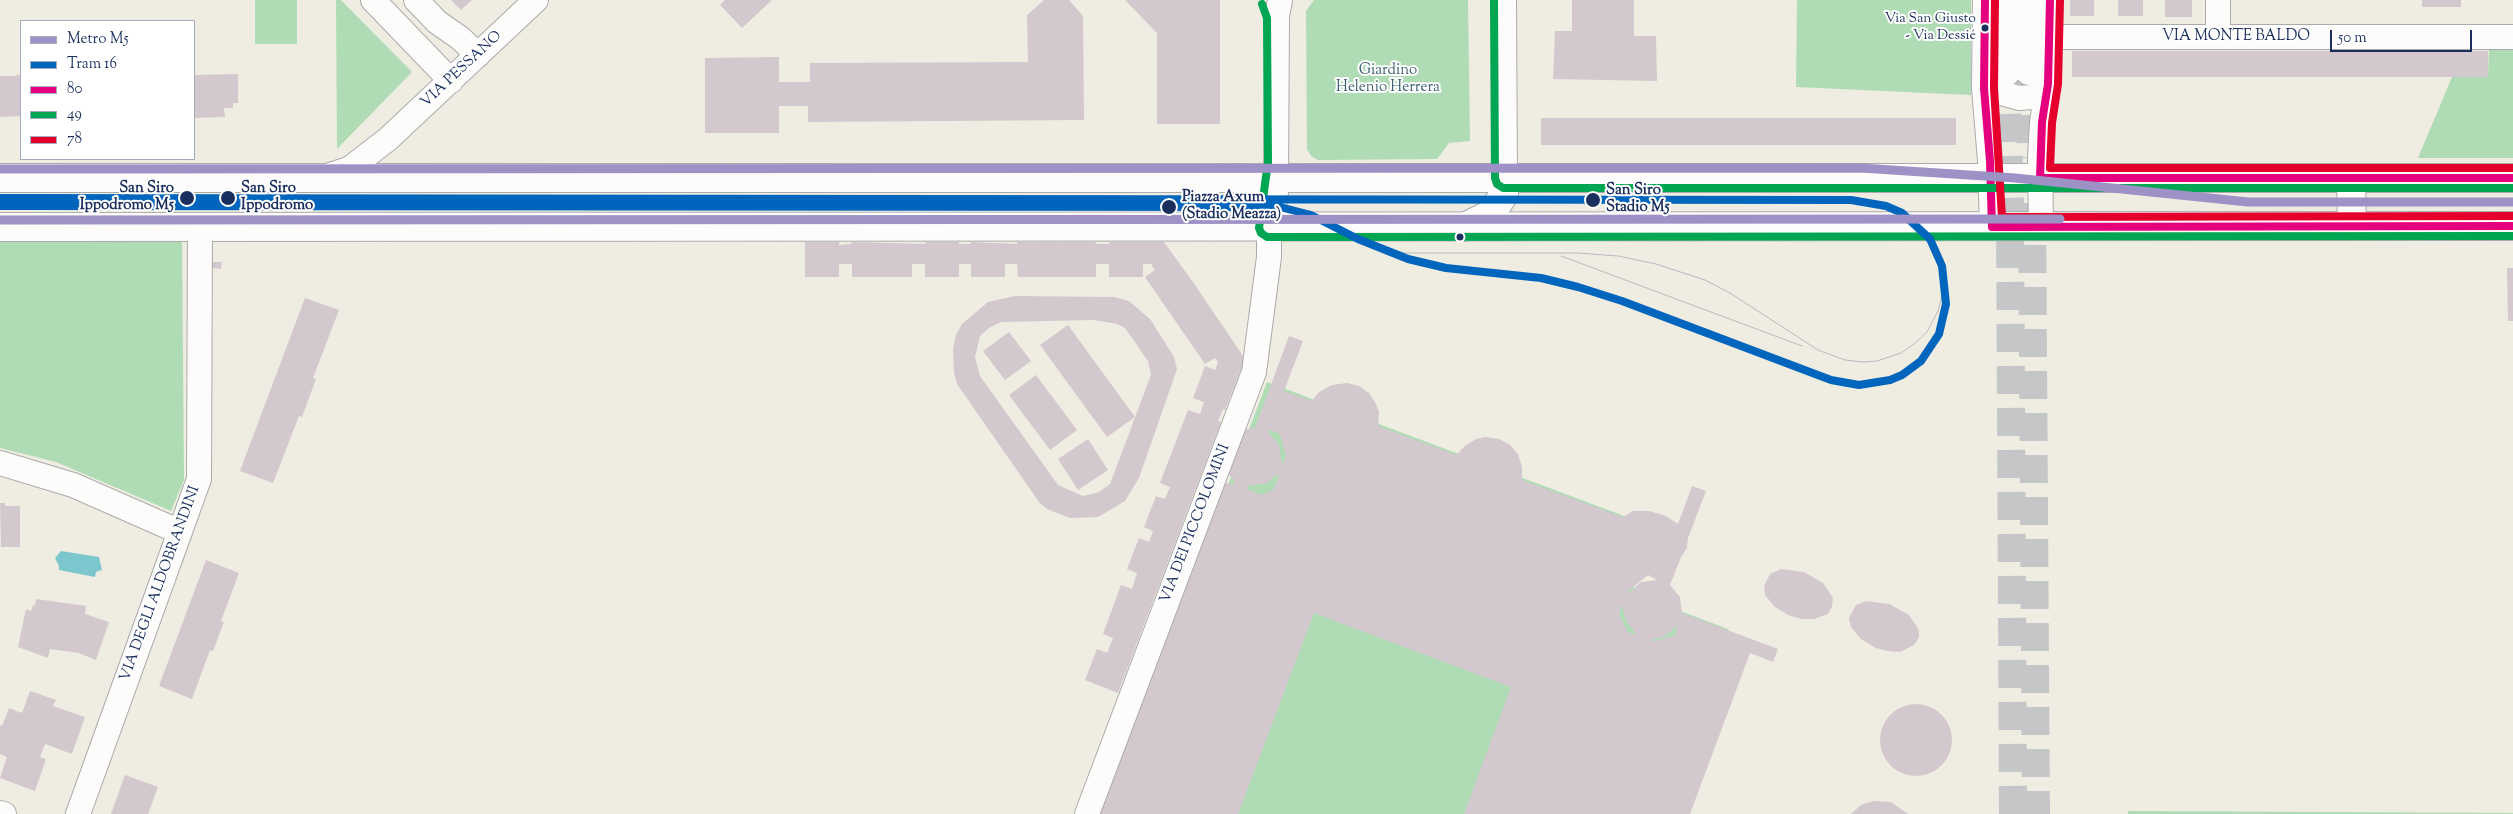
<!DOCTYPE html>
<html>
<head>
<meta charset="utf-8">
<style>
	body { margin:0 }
	#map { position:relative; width:2513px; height:814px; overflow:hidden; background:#efece2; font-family:"Sorts Mill Goudy",serif }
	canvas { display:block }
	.legend { position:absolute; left:20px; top:20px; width:175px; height:140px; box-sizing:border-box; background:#fff; border:1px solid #a4acbf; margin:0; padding:6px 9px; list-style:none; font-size:15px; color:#1b2f5e }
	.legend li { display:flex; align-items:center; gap:10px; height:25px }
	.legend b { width:25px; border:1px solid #a4acbf }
	.scale { position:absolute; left:2330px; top:30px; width:142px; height:22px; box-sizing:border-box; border:2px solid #1b2f5e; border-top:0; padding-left:6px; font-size:15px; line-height:18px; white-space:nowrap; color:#1b2f5e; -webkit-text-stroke:4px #fff; paint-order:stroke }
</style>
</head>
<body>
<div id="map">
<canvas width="2513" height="814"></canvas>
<ul class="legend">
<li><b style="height:6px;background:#9d91c5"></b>Metro M5</li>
<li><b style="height:6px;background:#0065bd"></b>Tram 16</li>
<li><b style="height:6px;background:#e5007d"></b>80</li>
<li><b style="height:6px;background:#00a651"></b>49</li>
<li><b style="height:6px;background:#e4002b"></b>78</li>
</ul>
<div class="scale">50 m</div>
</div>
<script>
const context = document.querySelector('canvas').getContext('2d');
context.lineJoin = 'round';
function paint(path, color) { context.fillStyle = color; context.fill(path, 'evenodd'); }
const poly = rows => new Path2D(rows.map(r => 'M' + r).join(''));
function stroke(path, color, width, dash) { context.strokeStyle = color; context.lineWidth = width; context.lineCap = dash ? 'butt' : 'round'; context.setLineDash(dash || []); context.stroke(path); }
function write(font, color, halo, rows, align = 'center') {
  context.font = font + ' "Sorts Mill Goudy",serif'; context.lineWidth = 4; context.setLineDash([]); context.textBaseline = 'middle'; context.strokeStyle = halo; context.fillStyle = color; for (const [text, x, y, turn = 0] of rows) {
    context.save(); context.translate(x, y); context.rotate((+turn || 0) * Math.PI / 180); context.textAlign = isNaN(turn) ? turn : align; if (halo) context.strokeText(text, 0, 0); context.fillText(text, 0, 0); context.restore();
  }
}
paint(poly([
	[255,0,297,0,297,44,255,44],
	[336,0,341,0,412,72,337,149],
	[1314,0,1468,0,1470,141,1449,143,1437,159,1318,160,1311,156,1307,149,1306,11],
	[1797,0,1971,0,1971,95,1796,87],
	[2489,48,2513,48,2513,158,2418,158,2452,77,2488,77],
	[182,236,184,480,171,511,56,462,0,448,0,237],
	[1267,382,1656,528,1632,593,1728,629,1659,814,1103,814],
	[2128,811,2513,813,2513,814,2128,814]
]), '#afdcb5');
paint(poly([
	[61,551,99,557,102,570,96,572,95,577,59,570,59,566,55,558]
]), '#7cc7ce');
paint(poly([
	[451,0,472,0,461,10],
	[725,0,772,0,742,28,720,5],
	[1044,0,1069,0,1083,16,1084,120,808,122,808,106,779,106,779,133,705,133,705,58,779,57,779,82,810,82,810,63,1028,62,1027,15],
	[1125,0,1220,0,1220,124,1157,124,1157,33],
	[1572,0,1634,0,1634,36,1656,36,1657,81,1553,79,1555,31,1572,31],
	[2070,0,2094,0,2094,16,2070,16],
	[2118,0,2143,0,2143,16,2118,16],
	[2165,0,2192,0,2192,17,2165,17],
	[2422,0,2461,0,2461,7,2422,7],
	[2072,51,2488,51,2488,77,2072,77],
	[21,74,21,116,0,117,0,76,15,76],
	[238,74,238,103,233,103,233,108,224,108,225,117,194,118,194,75],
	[1541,118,1956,118,1956,145,1541,145],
	[805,242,839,242,839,245,851,244,852,242,926,244,925,242,959,242,959,244,971,244,971,242,1017,244,1017,242,1096,242,1096,244,1109,244,1109,242,1164,242,1195,285,1245,359,1225,410,1223,409,1218,421,1221,422,1118,693,1085,680,1097,649,1107,653,1113,638,1103,634,1121,585,1132,589,1137,573,1127,569,1139,538,1149,542,1153,531,1144,527,1156,496,1165,499,1170,487,1160,483,1188,410,1200,414,1204,402,1193,398,1205,366,1215,370,1218,362,1215,358,1205,364,1145,277,1155,270,1151,264,1143,264,1143,277,1109,277,1109,264,1096,264,1096,277,1018,277,1017,264,1005,264,1005,277,971,277,971,264,959,264,959,277,925,277,925,264,912,264,912,277,852,277,852,264,839,264,839,277,805,277],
	[212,262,222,262,221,269,212,268],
	[2507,268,2513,268,2513,321,2508,321],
	[1015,296,1114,297,1129,301,1150,319,1174,357,1177,369,1139,478,1125,501,1098,517,1070,518,1047,509,1039,502,957,384,954,373,953,348,956,335,962,324,988,302],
	[1094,320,1117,324,1125,328,1148,361,1151,375,1110,484,1099,492,1083,496,1058,485,980,376,975,357,980,336,989,328,1001,322],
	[305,298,339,310,313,378,316,379,302,417,299,416,273,483,240,471],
	[1068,325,1135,417,1107,437,1040,345],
	[1009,332,1031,361,1005,380,983,351],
	[1289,336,1303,341,1284,391,1312,401,1319,392,1332,385,1347,383,1359,386,1369,393,1376,404,1379,412,1378,426,1456,455,1466,445,1476,439,1485,437,1499,439,1510,445,1518,454,1522,467,1522,480,1623,517,1633,511,1649,511,1666,516,1678,524,1692,486,1706,491,1688,538,1687,548,1681,557,1670,585,1680,597,1682,613,1778,649,1773,662,1750,653,1690,814,1464,814,1511,687,1314,613,1238,814,1090,814,1216,479,1233,485,1235,481,1227,473,1240,430,1255,428],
	[1269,430,1280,434,1286,457,1283,463,1281,462,1280,449,1277,442,1268,432],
	[1276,475,1279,476,1273,490,1261,495,1247,489,1248,486,1267,483],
	[1648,575,1657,580,1641,582,1629,593,1627,592],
	[1622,605,1626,621,1637,635,1628,632,1619,615],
	[1677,626,1676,635,1655,641,1650,640,1664,637],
	[1036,375,1077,430,1050,450,1009,395],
	[1088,439,1108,470,1078,490,1058,459],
	[0,503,5,503,5,506,20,506,20,547,1,547],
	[206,560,239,573,221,621,224,622,213,651,210,650,192,699,159,686],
	[1781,569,1804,572,1823,583,1833,598,1832,607,1828,614,1814,619,1802,619,1788,615,1775,607,1765,595,1764,586,1770,574],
	[36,599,86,606,85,614,109,622,96,660,79,653,50,649,48,658,18,647,26,609,31,611,33,605,35,606],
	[1866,601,1889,604,1909,615,1919,630,1919,637,1914,645,1900,652,1887,651,1876,648,1861,639,1851,627,1849,618,1856,605],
	[30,691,56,700,53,706,85,717,72,754,45,744,40,757,46,759,35,791,0,778,7,757,0,754,0,725,2,726,9,708,22,713],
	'1880 740a36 36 0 1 1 72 0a36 36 0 1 1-72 0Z',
	[125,775,158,787,148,814,111,814],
	[1873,801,1891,802,1908,814,1851,814,1861,805]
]), '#d3c8ce');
stroke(poly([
	[2006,72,2010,201,2013,814],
	[2029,73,2031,158],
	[2032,203,2036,814]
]), '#c5c6c8', 28, [28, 14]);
const minor = poly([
	[373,0,451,81],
	[416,0,437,22,460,38,478,55],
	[1504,0,1505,178],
	[1985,0,1984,88,1990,161,1992,227],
	[2218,0,2218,37],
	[2049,37,2513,37],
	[1984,88,2019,98,2032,97,2042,93,2048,84],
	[324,177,349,169,388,139,536,0],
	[1276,178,1277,16,1280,0],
	[2041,226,2040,157,2042,122,2048,84,2050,0],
	[0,463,73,485,180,532],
	[0,813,4,814],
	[78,814,199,479,200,227],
	[1087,814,1254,372,1269,257,1269,227]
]);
const major = poly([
	[2029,71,2031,0],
	[2006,72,2008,0],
	[0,178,2513,178],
	[2351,178,2352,226],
	[0,227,2513,226],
	[1269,227,1276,178],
	[1464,227,1491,214,1504,194,1505,178]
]);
stroke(minor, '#aaabac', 26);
stroke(major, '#aaabac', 30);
stroke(minor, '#fdfcfb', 24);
stroke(major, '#fdfcfb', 28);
stroke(poly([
	[1375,247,1406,253,1577,253,1618,256,1656,264,1705,280,1730,293,1818,350,1845,360,1863,362,1877,361,1901,353,1914,344,1927,332,1938,311,1942,296,1943,273,1938,257],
	[1561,256,1802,346]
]), '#b7b9bd', 1);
stroke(poly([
	[1985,0,1984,88,1990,161,1992,227],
	[2040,178,2513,178],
	[2040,178,2042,122,2048,84,2050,0],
	[1992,227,2513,226]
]), '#e5007d', 8);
stroke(poly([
	[1494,0,1495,178,1497,184,1503,188,2513,188],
	[1262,4,1267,18,1268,162,1259,228,1261,233,1267,237,2513,236]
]), '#00a651', 8);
stroke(poly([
	[1995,0,1994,88,2002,217,2513,216],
	[2060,0,2058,84,2052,123,2050,168,2513,168]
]), '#e4002b', 8);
stroke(poly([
	[0,198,1851,200,1886,206,1902,213,1930,239,1942,266,1946,304,1939,334,1921,361,1902,375,1890,380,1859,385,1831,380,1622,301,1578,287,1541,278,1446,268,1408,259,1358,239,1311,215,1280,207,0,206]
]), '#0065bd', 8);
stroke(poly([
	[0,169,1861,168,2015,178,2248,202,2513,202],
	[0,220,2060,219]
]), '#9d91c5', 9);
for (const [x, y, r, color] of [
	[1985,28,4.5,"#1b2f5e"],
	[187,198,8,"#1b2f5e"],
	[228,198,8,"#1b2f5e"],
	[1593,200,8,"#1b2f5e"],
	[1169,207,8,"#1b2f5e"],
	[1460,237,4.5,"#1b2f5e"]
]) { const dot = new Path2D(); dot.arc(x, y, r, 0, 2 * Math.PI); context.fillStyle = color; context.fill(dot); stroke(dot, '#fff', 2); }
write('14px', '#1b2f5e', '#fff', [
	["Via San Giusto",1976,20],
	["- Via Dessié",1976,37]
], 'right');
write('15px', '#1b2f5e', '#fff', [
	["VIA MONTE BALDO",2236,37],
	["VIA PESSANO",462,70,-43],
	["VIA DEI PICCOLOMINI",1196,524,-69],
	["VIA DEGLI ALDOBRANDINI",161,584,-70]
]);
write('15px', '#385f6d', '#fff', [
	["Giardino",1388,71],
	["Helenio Herrera",1388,88]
]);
write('bold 15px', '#1b2f5e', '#fff', [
	["San Siro",174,189,"right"],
	["Ippodromo M5",174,206,"right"],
	["San Siro",241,189],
	["Ippodromo",241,206],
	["San Siro",1606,191],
	["Stadio M5",1606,208],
	["Piazza Axum",1182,198],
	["(Stadio Meazza)",1182,215]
], 'left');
</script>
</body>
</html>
